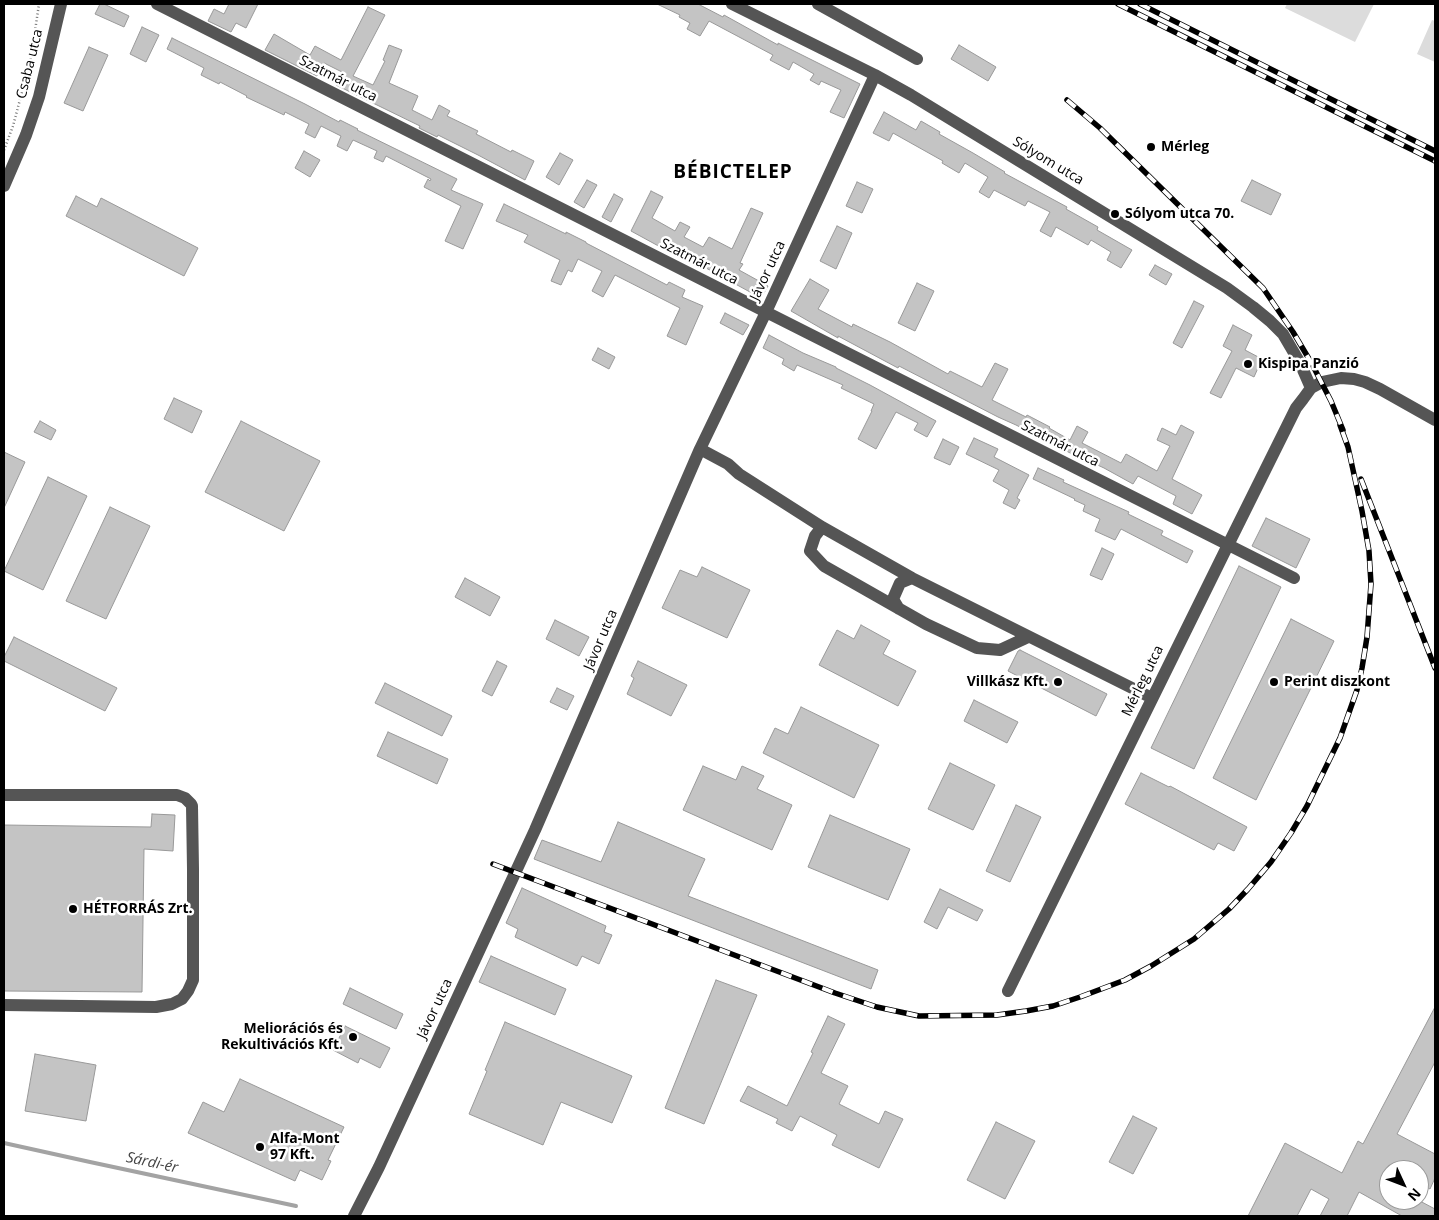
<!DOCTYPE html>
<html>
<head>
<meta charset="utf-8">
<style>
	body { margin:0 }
	#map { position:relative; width:1439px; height:1220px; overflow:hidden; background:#fff; font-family:"Open Sans",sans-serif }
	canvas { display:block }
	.frame { position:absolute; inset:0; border:5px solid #000; pointer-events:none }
	.north { position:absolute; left:1379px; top:1160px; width:50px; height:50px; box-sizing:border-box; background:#fff; border:1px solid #999; border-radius:50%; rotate:133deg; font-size:14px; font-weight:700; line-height:20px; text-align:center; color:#000 }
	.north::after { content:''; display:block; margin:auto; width:18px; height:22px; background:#000; clip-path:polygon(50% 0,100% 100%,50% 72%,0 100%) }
</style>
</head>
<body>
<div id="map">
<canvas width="1439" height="1220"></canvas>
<div class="frame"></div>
<div class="north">N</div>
</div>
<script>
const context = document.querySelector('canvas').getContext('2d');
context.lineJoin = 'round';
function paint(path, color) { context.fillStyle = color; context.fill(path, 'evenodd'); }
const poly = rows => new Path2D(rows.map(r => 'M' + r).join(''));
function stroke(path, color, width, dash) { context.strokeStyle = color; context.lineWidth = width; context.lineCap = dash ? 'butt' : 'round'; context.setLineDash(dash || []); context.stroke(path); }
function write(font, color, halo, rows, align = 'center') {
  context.font = font + ' "Open Sans",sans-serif'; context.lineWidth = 5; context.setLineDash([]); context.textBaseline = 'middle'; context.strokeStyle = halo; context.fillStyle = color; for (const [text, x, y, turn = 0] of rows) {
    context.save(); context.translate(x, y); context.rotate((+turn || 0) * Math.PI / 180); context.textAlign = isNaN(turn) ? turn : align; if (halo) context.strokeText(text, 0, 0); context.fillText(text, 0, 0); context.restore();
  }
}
paint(poly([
	[1287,4,1374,4,1355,42,1285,8],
	[1432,20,1435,21,1435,62,1417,54]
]), '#dcdcdc');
stroke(poly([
	[4,1143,90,1162,296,1206]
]), '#a3a3a3', 4);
const building = poly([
	[100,4,104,4,129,16,124,27,95,14,100,4],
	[229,4,258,4,246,28,236,23,231,32,208,21,214,9,224,14,229,4],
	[657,4,698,4,723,17,724,15,778,45,778,43,860,84,844,118,830,112,841,90,821,81,819,85,810,80,814,74,793,62,789,70,770,60,773,55,709,21,700,36,687,29,690,23,679,17,680,15,657,4],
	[368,7,385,15,353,76,373,85,385,61,383,60,389,45,402,50,389,83,418,96,412,110,432,120,439,105,450,111,447,116,478,131,476,134,511,152,512,150,534,161,525,180,478,155,438,135,437,137,419,128,420,126,336,85,342,72,324,63,317,76,265,50,274,34,310,55,315,46,341,60,368,7],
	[142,27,159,35,146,62,130,54,142,27],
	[172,38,305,104,339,122,340,120,358,129,357,130,457,179,451,190,483,204,463,249,445,241,461,206,424,187,428,179,430,181,431,179,386,156,383,162,374,158,377,151,353,140,347,151,337,146,341,136,321,126,315,138,305,133,309,124,285,112,284,115,246,97,247,96,220,82,219,84,201,75,204,68,167,49,172,38],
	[959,45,996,67,988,81,951,59,959,45],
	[89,47,108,55,83,111,64,103,89,47],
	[884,112,916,130,921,121,940,132,939,134,973,153,1005,172,1004,173,1067,207,1066,209,1098,227,1097,230,1132,250,1121,268,1107,260,1111,252,1091,240,1088,245,1056,227,1051,237,1040,231,1050,212,1028,201,1025,206,994,190,989,198,979,192,988,177,965,163,959,173,942,163,943,161,893,133,889,141,873,133,884,112],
	[304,151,320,160,310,177,295,168,304,151],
	[560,153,573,160,559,185,546,177,560,153],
	[587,180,597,185,584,208,574,202,587,180],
	[1252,180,1281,194,1271,215,1241,201,1252,180],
	[857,182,873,189,862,213,846,206,857,182],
	[651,191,663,197,652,218,675,231,680,222,690,227,684,237,703,247,709,237,732,249,751,208,763,213,740,263,743,264,739,270,768,286,761,298,706,268,705,269,676,253,675,255,631,231,651,191],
	[614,194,623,199,611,222,602,217,614,194],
	[76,196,97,207,101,198,198,248,184,276,66,216,76,196],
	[504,204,566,234,566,232,586,242,586,243,667,285,669,282,685,290,682,297,703,306,686,345,667,336,680,308,615,275,603,297,592,291,602,271,578,259,572,272,568,270,561,285,551,281,560,260,524,242,528,235,496,221,504,204],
	[837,226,852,233,836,269,820,261,837,226],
	[1155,265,1172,274,1166,285,1149,275,1155,265],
	[810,279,829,290,818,309,852,327,853,324,890,342,948,374,950,371,982,387,995,363,1008,369,992,400,1026,417,1027,415,1050,427,1049,428,1070,440,1077,426,1088,432,1082,443,1121,463,1126,454,1157,471,1170,446,1157,440,1162,428,1176,435,1181,425,1194,432,1172,479,1202,495,1192,514,1173,504,1176,496,1138,476,1133,484,1104,468,1076,455,1076,456,1016,425,998,417,899,366,898,368,838,336,838,338,791,311,810,279],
	[917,283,934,291,915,331,898,323,917,283],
	[1194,301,1204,306,1182,348,1173,343,1194,301],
	[725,313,749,325,743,335,720,323,725,313],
	[1233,325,1252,335,1245,350,1262,359,1254,377,1236,368,1221,398,1210,393,1232,351,1223,346,1233,325],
	[769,335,803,353,836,367,836,368,870,385,936,421,927,437,914,430,918,423,896,412,876,449,858,439,872,411,871,411,874,404,841,388,843,385,797,365,794,371,782,364,784,359,763,348,769,335],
	[598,348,615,357,609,369,592,360,598,348],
	[174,398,202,411,192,433,164,419,174,398],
	[40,421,56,430,51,440,34,432,40,421],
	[241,421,320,461,284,531,205,492,241,421],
	[974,438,998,449,994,457,1029,475,1017,498,1020,500,1015,509,1003,503,1009,490,993,481,999,470,966,454,974,438],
	[943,439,959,447,950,465,934,458,943,439],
	[4,452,25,462,4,508,4,452],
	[1038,468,1064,480,1063,482,1129,512,1128,514,1163,531,1161,535,1193,551,1187,563,1121,529,1115,540,1095,531,1100,519,1083,511,1085,505,1074,500,1075,499,1033,479,1038,468],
	[48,477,87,496,43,590,4,571,48,477],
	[110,507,150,526,106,619,66,601,110,507],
	[1266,518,1310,539,1296,568,1252,546,1266,518],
	[1102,548,1114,554,1102,580,1090,575,1102,548],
	[1239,566,1281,587,1194,769,1151,748,1239,566],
	[702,567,750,590,727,638,662,608,680,570,697,577,702,567],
	[465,578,500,597,490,616,455,597,465,578],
	[1291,619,1334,641,1256,800,1213,778,1291,619],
	[555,620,589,637,579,656,546,639,555,620],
	[861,625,890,641,883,654,916,671,898,706,819,665,837,630,854,639,861,625],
	[14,637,117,688,105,711,4,661,4,657,14,637],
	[1020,650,1107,694,1096,716,1008,671,1018,651,1020,650],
	[497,661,507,666,492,696,482,691,497,661],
	[638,661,687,685,671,716,627,694,634,678,631,676,638,661],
	[385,683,452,716,442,736,375,703,385,683],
	[557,688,574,696,567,710,550,702,557,688],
	[974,700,1018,722,1007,743,964,721,974,700],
	[801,707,879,745,854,798,763,753,775,728,788,734,801,707],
	[388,732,448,759,437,784,377,756,388,732],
	[950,763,995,785,973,830,928,809,950,763],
	[703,766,736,780,742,766,764,776,757,789,792,805,772,850,683,810,703,766],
	[1141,773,1169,787,1170,786,1247,827,1234,851,1218,843,1214,850,1125,804,1141,773],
	[1016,805,1041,817,1010,882,986,871,1016,805],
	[152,814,175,815,173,851,144,849,142,992,4,991,4,825,151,827,152,814],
	[830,815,910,849,888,900,808,867,830,815],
	[618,822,705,859,688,896,878,970,871,989,534,859,542,840,601,862,618,822],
	[522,888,606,926,604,932,612,935,599,964,582,956,577,966,515,937,518,929,506,923,522,888],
	[940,889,983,910,977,921,948,907,937,929,924,922,940,889],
	[491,956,566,989,555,1015,479,982,491,956],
	[716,980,757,995,704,1124,665,1108,716,980],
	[350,988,403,1014,396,1029,343,1004,350,988],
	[1435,1007,1435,1062,1397,1134,1435,1154,1435,1178,1430,1189,1419,1183,1419,1170,1389,1170,1389,1200,1418,1200,1435,1209,1435,1216,1402,1216,1359,1192,1347,1216,1320,1216,1329,1199,1311,1189,1297,1216,1248,1216,1285,1143,1342,1173,1358,1141,1363,1144,1435,1007],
	[828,1016,845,1024,821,1073,848,1086,839,1104,879,1124,885,1111,903,1119,879,1168,832,1145,837,1135,800,1116,792,1131,776,1123,778,1119,740,1101,748,1086,787,1106,813,1053,811,1052,828,1016],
	[505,1022,632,1076,612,1123,561,1102,543,1145,469,1114,487,1071,485,1070,505,1022],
	[345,1026,390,1048,380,1068,360,1058,358,1063,333,1050,345,1026],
	[35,1054,96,1065,86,1121,25,1111,35,1054],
	[240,1079,344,1127,328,1160,331,1161,322,1180,300,1170,295,1181,188,1133,203,1102,224,1112,240,1079],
	[1133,1116,1157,1128,1133,1174,1109,1162,1133,1116],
	[996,1122,1035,1141,1005,1199,967,1180,996,1122]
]);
paint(building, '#c4c4c4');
stroke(building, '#999', 1);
stroke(poly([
	[4,150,13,126,31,58,39,4]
]), '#777', 2.5, [1, 2.5]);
stroke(poly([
	[157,4,766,312,1294,578],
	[732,4,875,75,911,95,1227,288,1253,307,1270,321,1283,334,1300,363,1311,388],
	[818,4,917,59],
	[4,186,26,135,39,97,61,4],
	[700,449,728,464,739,474,822,527,912,578,1152,698],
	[822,527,815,536,810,551,824,566,926,624,977,648,1000,650,1028,637],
	[899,609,893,599,900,583,912,578],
	[4,795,177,795,185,798,191,804,192,806,193,869,193,980,188,991,182,999,172,1004,156,1007,4,1005],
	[1008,991,1228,545,1296,408,1303,399,1311,388,1322,382,1341,378,1354,379,1365,382,1380,389,1435,420],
	[354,1216,379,1167,535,830,700,449,766,312,875,75]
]), '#555', 12);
const rail = poly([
	[1118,4,1435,161],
	[1140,4,1435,151],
	[1067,100,1100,128,1263,288,1293,332,1312,364,1331,401,1343,430],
	[1361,479,1435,668],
	[493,864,835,993,877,1007,919,1016,997,1015,1026,1011,1053,1006,1080,997,1125,980,1151,966,1194,939,1229,909,1248,889,1271,862,1291,833,1307,806,1340,738,1357,690,1362,668,1367,637,1371,584,1369,551,1362,511,1348,447,1340,425]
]);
stroke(rail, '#000', 5.5);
stroke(rail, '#fff', 4, [11]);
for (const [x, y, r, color] of [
	[1151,147,5,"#000"],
	[1115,214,5,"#000"],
	[1248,364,5,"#000"],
	[1058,682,5,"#000"],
	[1274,682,5,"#000"],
	[73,909,5,"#000"],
	[353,1037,5,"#000"],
	[260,1147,5,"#000"]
]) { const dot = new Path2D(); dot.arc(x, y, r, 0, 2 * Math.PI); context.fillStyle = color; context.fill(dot); stroke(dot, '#fff', 2); }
write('14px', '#000', '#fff', [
	["Csaba utca",30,64,-76],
	["Szatmár utca",338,79,27],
	["Sólyom utca",1048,161,31],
	["Szatmár utca",699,262,27],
	["Jávor utca",768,271,-65],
	["Szatmár utca",1060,444,27],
	["Jávor utca",601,640,-67],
	["Mérleg utca",1143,681,-64],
	["Jávor utca",435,1009,-65]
]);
write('bold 14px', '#000', '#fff', [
	["Mérleg",1161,147],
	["Sólyom utca 70.",1125,214],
	["Kispipa Panzió",1258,364],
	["Villkász Kft.",1048,682,"right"],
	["Perint diszkont",1284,682],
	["HÉTFORRÁS Zrt.",83,909],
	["Meliorációs és",343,1029,"right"],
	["Rekultivációs Kft.",343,1045,"right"],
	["Alfa-Mont",270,1139],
	["97 Kft.",270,1155]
], 'left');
write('italic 15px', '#444', '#fff', [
	["Sárdi-ér",152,1163,12]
]);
context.letterSpacing = '1px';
write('bold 19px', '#000', '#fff', [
	["BÉBICTELEP",733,173]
]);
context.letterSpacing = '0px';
</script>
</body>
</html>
